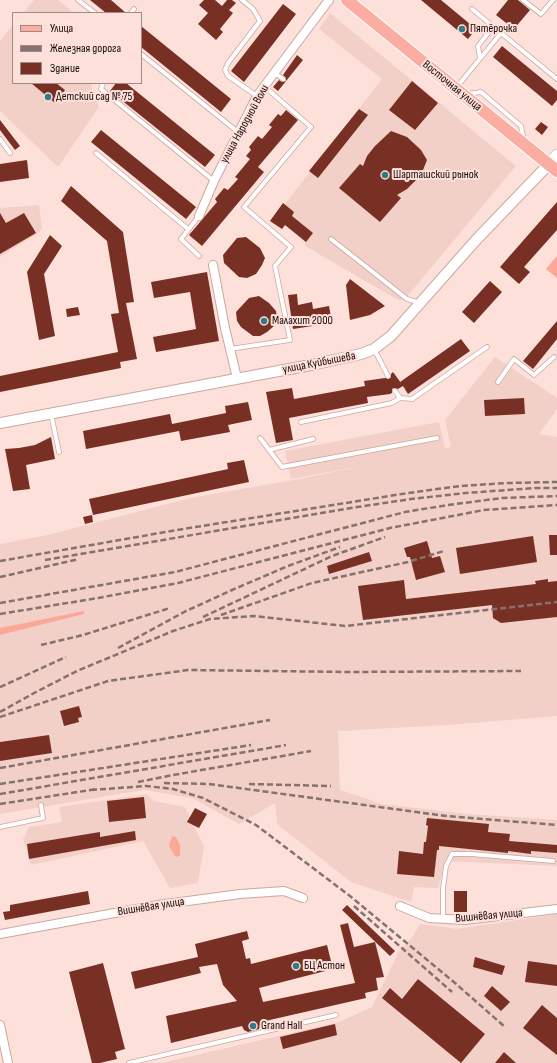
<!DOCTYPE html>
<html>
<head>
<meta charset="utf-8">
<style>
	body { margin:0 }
	#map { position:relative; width:557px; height:1063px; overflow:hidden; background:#fee0da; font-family:"Sofia Sans Condensed",sans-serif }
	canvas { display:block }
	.legend { position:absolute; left:12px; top:12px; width:130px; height:72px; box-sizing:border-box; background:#fee0da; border:1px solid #a18a86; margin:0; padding:5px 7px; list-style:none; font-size:12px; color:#150907 }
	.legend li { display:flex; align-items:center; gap:8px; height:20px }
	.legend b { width:20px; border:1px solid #a18a86 }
</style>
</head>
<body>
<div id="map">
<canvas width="557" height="1063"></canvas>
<ul class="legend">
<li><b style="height:5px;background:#faada0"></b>Улица</li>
<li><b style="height:5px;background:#85716d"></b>Железная дорога</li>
<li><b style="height:11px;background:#793024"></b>Здание</li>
</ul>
</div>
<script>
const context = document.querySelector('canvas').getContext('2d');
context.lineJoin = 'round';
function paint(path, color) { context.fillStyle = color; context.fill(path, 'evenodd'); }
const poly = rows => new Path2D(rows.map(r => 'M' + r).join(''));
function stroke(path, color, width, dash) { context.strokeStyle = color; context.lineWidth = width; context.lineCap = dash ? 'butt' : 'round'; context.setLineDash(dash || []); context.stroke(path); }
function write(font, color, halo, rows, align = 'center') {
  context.font = font + ' "Sofia Sans Condensed",sans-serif'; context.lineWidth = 4; context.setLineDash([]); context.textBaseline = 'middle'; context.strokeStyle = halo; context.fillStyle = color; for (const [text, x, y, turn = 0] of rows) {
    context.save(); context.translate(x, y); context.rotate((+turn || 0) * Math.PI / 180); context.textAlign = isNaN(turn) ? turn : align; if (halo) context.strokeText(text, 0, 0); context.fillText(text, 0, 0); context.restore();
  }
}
paint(poly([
	[34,0,58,0,74,13,23,13],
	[330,13,516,166,406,298,400,301,305,246,305,242,285,225,282,229,270,221,283,203,285,204,382,79,319,29],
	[13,25,13,83,93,83,91,87,99,107,58,167,0,111,0,41],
	[39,205,42,229,37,234,0,257,0,208],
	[495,357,557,398,557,409,539,434,557,437,557,716,446,725,338,731,340,790,382,804,467,814,557,820,557,866,446,861,438,888,414,887,411,902,351,882,277,824,275,803,239,824,192,798,144,790,0,814,0,544,48,535,190,498,299,479,362,466,291,479,285,451,439,422,445,448,451,447,445,420],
	[147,794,154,801,185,807,204,847,198,883,170,888,143,841,31,865,23,839,29,827,62,822,59,807],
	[557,914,557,1063,162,1063,339,1022,372,1007,398,953,413,936,420,924,457,929]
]), '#f2cfc7');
paint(poly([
	[557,256,557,278,546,269],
	[84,611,84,614,0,635,0,628],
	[172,836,176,837,180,845,180,855,177,857,175,856,169,846]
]), '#fba898');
paint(poly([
	[90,0,111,0,126,13,106,13],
	[204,0,215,0,222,6,227,0,232,0,236,3,229,10,233,13,220,29,223,32,216,40,198,24,208,13,199,5],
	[421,0,441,0,476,29,468,39],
	[508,0,518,0,530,10,514,29,496,15],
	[283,4,296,14,244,82,231,71],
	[141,26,231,99,221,112,141,47],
	[502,46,557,91,557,100,552,106,493,57],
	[297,55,303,60,278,91,273,87,279,80,282,82,286,81,286,78,283,75],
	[412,81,438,103,415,130,389,110],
	[31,83,56,83,65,90,55,103],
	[116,83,126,83,215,155,205,167,110,91],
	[359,109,368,115,318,178,309,171],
	[286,110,298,120,258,167,264,172,202,246,189,235,217,202,215,199,224,188,228,190,238,179,235,177,250,159,246,156,251,150,249,147,258,136,262,139,272,127,269,125,278,114,281,116],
	[0,120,20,146,15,150,0,130],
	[541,122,548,127,542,135,535,129],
	[101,130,196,207,186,219,91,142],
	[391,131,407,137,421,150,427,160,423,170,416,180,407,189,397,195,401,198,380,222,339,188,360,164,363,166,367,156,375,146],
	[27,160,29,178,0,182,0,164],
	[71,186,123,232,134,302,126,303,137,359,120,362,121,368,0,392,0,376,118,352,111,314,119,313,107,241,61,201],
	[557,202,557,230,524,267,530,272,519,284,500,267],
	[283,203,294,212,292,216,313,233,306,242,285,225,282,229,270,221],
	[0,213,6,223,24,213,36,233,0,254],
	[50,235,62,246,44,274,55,336,39,340,27,272],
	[246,237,260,248,265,258,262,265,256,274,247,278,239,277,224,263,223,255,237,238],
	[207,272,219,341,156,352,153,337,196,329,190,292,154,298,151,282],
	[350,279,385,306,370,315,350,320,346,285],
	[490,281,502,292,474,323,462,312],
	[297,294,298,305,312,302,313,309,329,306,332,323,293,329,288,295],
	[259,296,269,303,276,311,277,318,274,326,267,332,260,336,253,336,241,327,237,321,236,312,249,298],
	[78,307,80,315,67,317,66,309],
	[557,321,557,339,533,369,523,361],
	[461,339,470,351,408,394,403,386,398,389,394,388,392,389,392,393,390,394,367,397,368,403,289,418,293,440,276,443,266,392,292,388,294,399,365,386,364,381,385,378,389,379,391,377,391,374,393,372,401,383,400,382],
	[524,398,525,414,485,416,484,400],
	[248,402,252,420,228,425,230,432,181,441,179,431,86,449,83,431,170,414,172,424,226,413,225,406],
	[51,437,55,459,26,465,30,489,13,491,5,449,19,448,35,445],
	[244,460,249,482,93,515,89,499,228,469,227,463],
	[92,515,93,522,85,524,83,517],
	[549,535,557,535,557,555,550,555],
	[533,536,537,562,460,574,456,548],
	[427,541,432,558,440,556,445,572,416,580,410,557,407,557,404,548],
	[369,552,372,561,329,574,327,566],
	[548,579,548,582,557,581,557,617,501,623,493,618,492,605,363,620,358,586,404,580,406,599,536,584,535,581],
	[79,706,82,717,78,718,79,722,64,726,60,711],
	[49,735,52,753,0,761,0,742],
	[144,797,146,818,109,822,107,801],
	[195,808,207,814,199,828,187,822],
	[427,818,489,824,488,832,510,834,509,841,557,845,557,853,531,851,531,854,508,851,508,853,439,846,439,850,437,850,434,877,397,874,399,851,423,854,424,842,426,842,428,826,426,825],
	[135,831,136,840,29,859,27,844,100,832,100,837],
	[88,891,90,904,5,920,3,912,10,911,10,905],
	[454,891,467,891,467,912,454,912],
	[347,905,395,951,390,956,342,910],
	[348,923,354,947,375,942,384,977,376,978,378,990,365,993,366,998,261,1022,259,1029,248,1032,244,1030,242,1026,171,1043,166,1016,237,1001,223,985,217,964,199,967,201,973,135,989,131,972,198,957,195,944,247,931,249,939,242,941,246,959,250,958,251,964,327,945,333,969,259,988,263,1002,355,983,340,925],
	[475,957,505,966,502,975,473,967],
	[528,961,557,965,557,986,525,982],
	[103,963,125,1049,115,1052,117,1059,100,1063,92,1063,69,972],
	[418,979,485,1034,461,1063,382,998,390,988,402,999],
	[492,986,510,1002,501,1011,484,996],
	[542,1005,557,1018,557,1055,523,1028],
	[335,1024,337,1035,283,1049,280,1037],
	[504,1052,516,1063,495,1063]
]), '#793024');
const service = poly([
	[78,0,95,13],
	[242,0,253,9,260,21,228,63,225,70,228,76,257,96],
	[523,0,541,14,553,0],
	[131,13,134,9],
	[501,33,557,79],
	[141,54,238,132],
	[480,58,478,46,493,27],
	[275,73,283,79],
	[103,83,101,89,214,181],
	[456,88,501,33,472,9],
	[468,94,481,92,521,126,524,141],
	[0,139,10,153],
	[96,153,188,229],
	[199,216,181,239,199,256],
	[331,239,407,299,420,303],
	[230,349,290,340,275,266,291,247,244,207,311,127,265,87],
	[374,349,388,376],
	[498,382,514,359,534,375,554,357],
	[395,391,400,398,412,399,487,347],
	[51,414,59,452],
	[301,422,392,403,400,398],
	[260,438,282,467,437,438],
	[269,450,313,439],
	[0,827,43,818,41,805],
	[443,919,443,889,446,866,452,854,471,854,553,861],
	[129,1063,336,1015]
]);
const minor = poly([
	[199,216,214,181,257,96,329,0],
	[213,265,225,328,237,378],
	[400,906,429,918,465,920,557,909],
	[0,934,158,905,240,894,284,891,303,898],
	[0,1025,8,1063]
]);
const tertiary = poly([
	[0,423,316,364,361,354,374,349,391,336,476,240,549,164]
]);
const secondary = poly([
	[549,164,557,155]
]);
const primary = poly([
	[347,0,557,171]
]);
stroke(service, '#caa7a0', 5.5);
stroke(minor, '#caa7a0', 10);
stroke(tertiary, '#caa7a0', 12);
stroke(secondary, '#caa7a0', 12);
stroke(primary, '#fff', 14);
stroke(service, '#fff', 4);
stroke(minor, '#fff', 8);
stroke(tertiary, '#fff', 10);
stroke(secondary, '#fff', 11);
stroke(primary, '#faada0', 12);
stroke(poly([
	[45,560,351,508,411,499,466,493,535,488,557,488],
	[0,561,177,530,408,493,460,486,507,483,557,482],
	[0,577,79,559],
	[0,603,175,572,405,512,448,505,502,498,557,496],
	[0,614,98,598,178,583,390,528,484,510,557,505],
	[221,615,312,583,408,562,444,551],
	[203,617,332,556,385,537],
	[41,645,83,635,170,608],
	[118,648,186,611,232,590,288,566,340,547],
	[0,687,66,657],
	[0,712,36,692,77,671,173,631,210,619,254,616,345,626,557,602],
	[0,717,108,681,188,670,350,672,521,671],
	[0,768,270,720],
	[138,782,173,775,311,751],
	[164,783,209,784,446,816,557,825],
	[0,784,251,745],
	[249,784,331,786],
	[91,790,146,786,173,789,203,798,256,825,350,896,455,983,505,1027],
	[0,794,286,745],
	[0,804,97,789],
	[354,906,452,992]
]), '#85716d', 2.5, [6, 3]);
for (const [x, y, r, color] of [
	[462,29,4,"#337986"],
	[48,97,4,"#337986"],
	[385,175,4,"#337986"],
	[264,321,4,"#337986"],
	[296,966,4,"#337986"],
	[253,1026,4,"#337986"]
]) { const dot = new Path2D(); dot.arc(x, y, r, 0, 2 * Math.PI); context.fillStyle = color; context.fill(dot); stroke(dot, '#fee0da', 1.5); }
write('12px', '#150907', '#fee0da', [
	["Пятёрочка",470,29],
	["Детский сад № 75",56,97],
	["Шарташский рынок",393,175],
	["Малахит 2000",272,321],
	["БЦ Астон",304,966],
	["Grand Hall",261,1026]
], 'left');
write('12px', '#150907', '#fee0da', [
	["Восточная улица",452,86,39],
	["улица Народной Воли",245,124,-61],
	["улица Куйбышева",319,363,-11],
	["Вишнёвая улица",151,907,-9],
	["Вишнёвая улица",489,916,-5]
]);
</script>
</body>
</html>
